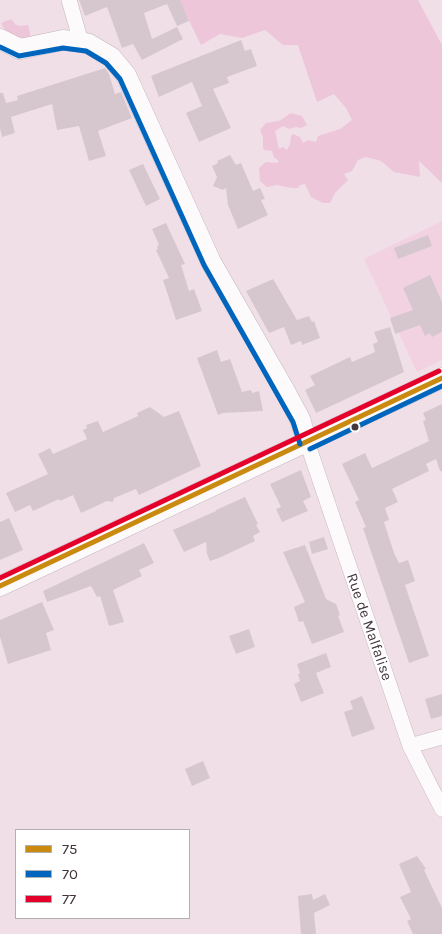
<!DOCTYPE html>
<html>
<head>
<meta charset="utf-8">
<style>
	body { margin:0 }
	#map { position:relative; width:442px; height:934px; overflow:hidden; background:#f1dfe8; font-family:Karla,sans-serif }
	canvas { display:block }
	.legend { position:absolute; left:15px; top:829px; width:175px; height:90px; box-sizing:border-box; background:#fff; border:1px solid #b4afb1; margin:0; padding:6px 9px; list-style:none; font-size:15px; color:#43363c }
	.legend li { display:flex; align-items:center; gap:10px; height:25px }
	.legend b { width:25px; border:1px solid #b4afb1 }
</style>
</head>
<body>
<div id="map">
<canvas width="442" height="934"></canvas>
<ul class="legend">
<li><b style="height:6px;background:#ca8a0f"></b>75</li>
<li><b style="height:6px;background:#0065bd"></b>70</li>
<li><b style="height:6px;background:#e4002b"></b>77</li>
</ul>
</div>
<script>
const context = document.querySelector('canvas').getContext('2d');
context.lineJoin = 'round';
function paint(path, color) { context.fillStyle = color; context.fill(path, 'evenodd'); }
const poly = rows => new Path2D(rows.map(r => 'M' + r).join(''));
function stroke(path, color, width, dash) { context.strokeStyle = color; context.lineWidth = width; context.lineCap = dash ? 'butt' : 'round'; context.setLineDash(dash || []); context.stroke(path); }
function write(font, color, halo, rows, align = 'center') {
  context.font = font + ' Karla,sans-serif'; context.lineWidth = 4; context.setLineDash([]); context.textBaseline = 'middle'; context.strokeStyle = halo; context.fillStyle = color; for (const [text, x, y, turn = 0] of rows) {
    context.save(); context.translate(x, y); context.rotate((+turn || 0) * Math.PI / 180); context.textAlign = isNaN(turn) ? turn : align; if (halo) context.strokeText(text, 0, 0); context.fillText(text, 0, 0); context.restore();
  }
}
paint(poly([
	[442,221,442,360,417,372,364,259]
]), '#f2d2e1');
paint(poly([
	[179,0,418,0,442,45,442,183,419,161,420,177,394,172,381,161,366,157,358,160,352,171,344,174,348,180,335,193,330,203,323,203,311,197,305,184,300,185,298,188,291,188,277,185,267,187,260,181,259,168,266,162,277,163,279,161,274,157,272,151,264,150,263,148,263,137,260,130,266,123,279,121,291,113,302,116,307,125,301,128,296,127,289,129,283,126,275,131,279,149,283,147,287,150,290,144,291,136,293,134,300,137,303,143,308,140,316,142,318,136,340,129,352,120,346,108,334,94,317,102,298,45,283,45,265,30,242,38,220,34,201,45],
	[11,19,15,24,19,26,28,25,31,37,23,38,13,35,5,30,1,23]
]), '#edc6d9');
paint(poly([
	[79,0,180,0,189,21,177,26,167,4,144,13,152,39,177,27,183,39,142,60,133,44,122,48,107,7,85,16],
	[241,40,245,51,251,49,257,66,227,77,229,83,213,89,231,128,199,142,186,113,202,106,192,82,159,97,151,76],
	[105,68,109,74,115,94,121,92,132,118,98,131,106,156,89,161,79,126,57,130,52,104,11,117,15,133,2,137,0,128,0,93,3,93,6,103,18,100,17,96],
	[230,155,236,165,241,163,253,191,260,188,265,199,261,200,268,215,238,229,228,205,226,188,223,190,213,186,217,177,212,166,218,163,217,161],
	[143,164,160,199,146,206,129,170],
	[166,223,185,264,181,265,189,291,194,289,202,311,176,320,163,280,169,278,156,250,158,249,157,246,159,245,152,229],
	[428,235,432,246,398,259,394,248],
	[430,275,442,302,442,332,432,337,430,333,425,336,420,325,395,334,390,318,413,310,403,288],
	[273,279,297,320,309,316,312,322,314,321,320,338,302,345,301,341,291,345,284,327,269,333,246,291],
	[390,327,404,372,316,413,305,390,315,385,310,376,350,357,352,362,375,352,373,344,378,342,374,332],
	[217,350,221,362,230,359,242,392,251,390,252,393,259,391,263,411,223,413,218,415,197,358],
	[442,404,442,471,440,471,436,459,426,464,429,471,392,489,398,502,385,508,389,520,384,522,394,553,399,563,408,560,415,581,405,585,429,656,409,663,363,528,366,527,355,502,359,500,342,464,365,453,372,468,429,441,423,421,426,420,423,413],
	[150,407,164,417,179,411,201,466,139,495,136,489,114,498,113,502,107,501,81,513,73,495,60,501,59,499,33,511,30,505,15,512,6,493,48,474,38,454,50,448,53,454,87,439,83,430,87,428,86,425,98,421,103,432,138,416,137,413],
	[301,470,311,497,303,501,308,511,282,522,276,509,281,507,270,484],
	[245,497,258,524,256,525,260,532,253,536,255,541,219,558,210,561,207,554,206,542,184,552,173,530,216,511,216,510],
	[9,518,23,550,0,560,0,522],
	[324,537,328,549,312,554,309,542],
	[144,543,154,563,139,570,142,576,113,590,124,622,109,626,100,596,97,597,91,586,47,602,43,591],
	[305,545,326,599,336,604,340,615,338,616,344,632,312,644,303,621,299,622,294,607,305,602,283,552],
	[42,602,54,630,46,633,51,650,8,664,0,637,0,620],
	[249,629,255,647,236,654,229,636],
	[326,653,331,667,316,673,324,693,301,702,294,684,300,681,298,674,300,673,297,664],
	[442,694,442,716,431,719,425,699],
	[362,696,375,729,352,737,344,712,353,709,350,701],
	[203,761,210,778,192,786,185,769],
	[417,856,426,869,424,870,442,908,442,934,413,934,407,921,411,919,400,897,411,892,399,864],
	[312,894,313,900,325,894,330,905,314,913,316,934,301,934,298,896]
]), '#d6c7ce');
const minor = poly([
	[69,0,81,42],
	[307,442,410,746,442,809],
	[410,746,442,737]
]);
const major = poly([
	[0,39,20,49,63,40,81,42,89,44,111,57,126,75,211,262,285,391,300,419,307,442],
	[0,586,442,378]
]);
stroke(minor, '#c3b5bb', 16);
stroke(major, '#c3b5bb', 21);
stroke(minor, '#fdfafc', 15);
stroke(major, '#fdfafc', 20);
stroke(poly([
	[0,586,442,378]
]), '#ca8a0f', 5);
stroke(poly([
	[0,47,19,56,63,48,86,51,106,63,120,79,204,265,293,422,300,444],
	[310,449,442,386]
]), '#0065bd', 5);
stroke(poly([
	[0,578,439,371]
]), '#e4002b', 5);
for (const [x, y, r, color] of [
	[355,427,4.5,"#43363c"]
]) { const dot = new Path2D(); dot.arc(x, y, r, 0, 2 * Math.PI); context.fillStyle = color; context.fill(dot); stroke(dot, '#fff', 2); }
write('15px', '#43363c', '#fff', [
	["Rue de Malfalise",369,627,71]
]);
</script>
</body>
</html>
